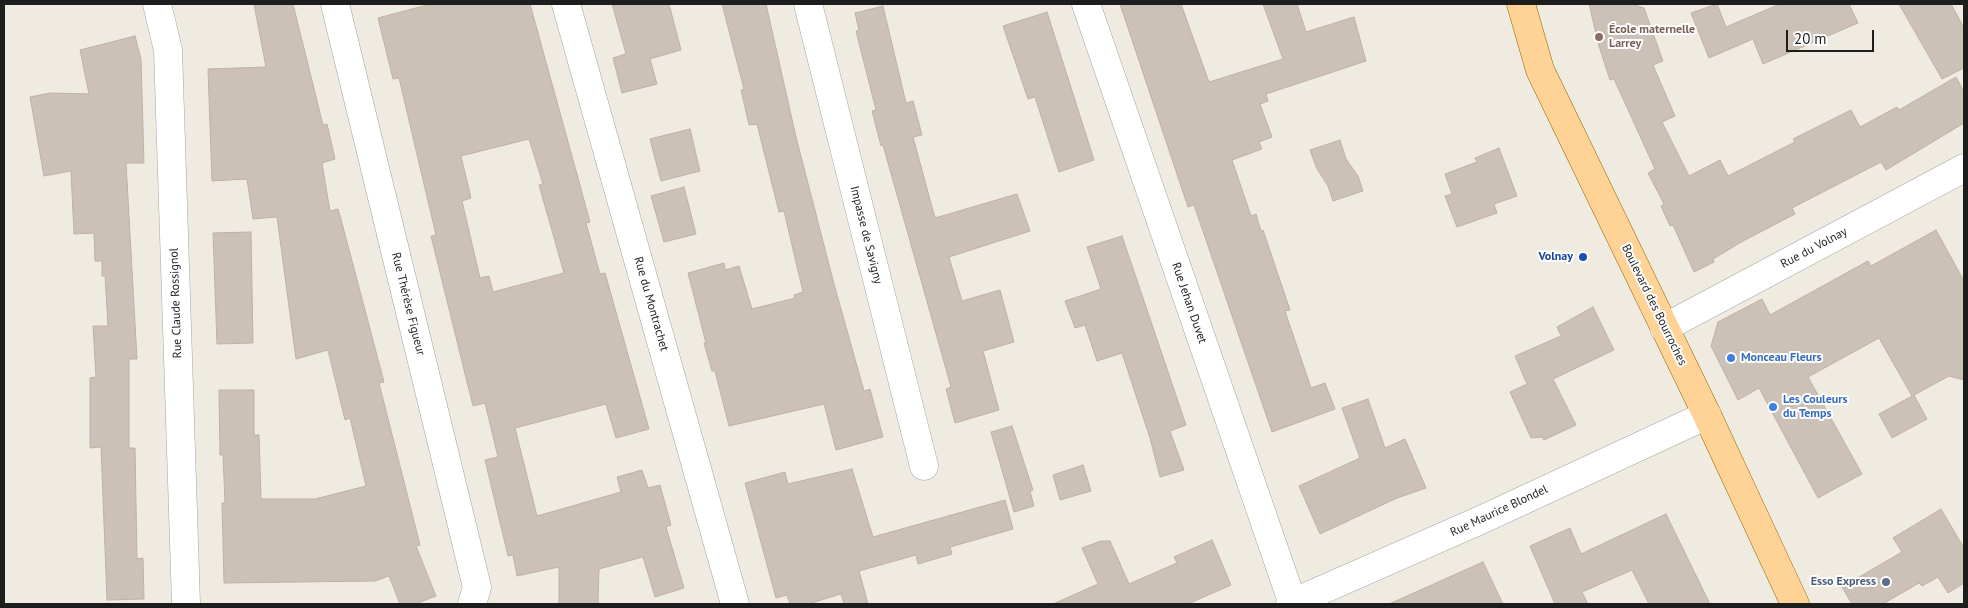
<!DOCTYPE html>
<html>
<head>
<meta charset="utf-8">
<style>
	body { margin:0 }
	#map { position:relative; width:1968px; height:608px; overflow:hidden; background:#efebe1; font-family:"PT Sans",sans-serif }
	canvas { display:block }
	.frame { position:absolute; inset:0; border:5px solid #1d1d1d; pointer-events:none }
	.scale { position:absolute; left:1786px; top:30px; width:88px; height:22px; box-sizing:border-box; border:2px solid #1d1d1d; border-top:0; padding-left:6px; font-size:15px; line-height:18px; white-space:nowrap; color:#1d1d1d; -webkit-text-stroke:4px #fff; paint-order:stroke }
</style>
</head>
<body>
<div id="map">
<canvas width="1968" height="608"></canvas>
<div class="frame"></div>
<div class="scale">20 m</div>
</div>
<script>
const context = document.querySelector('canvas').getContext('2d');
context.lineJoin = 'round';
function paint(path, color) { context.fillStyle = color; context.fill(path, 'evenodd'); }
const poly = rows => new Path2D(rows.map(r => 'M' + r).join(''));
function stroke(path, color, width, dash) { context.strokeStyle = color; context.lineWidth = width; context.lineCap = dash ? 'butt' : 'round'; context.setLineDash(dash || []); context.stroke(path); }
function write(font, color, halo, rows, align = 'center') {
  context.font = font + ' "PT Sans",sans-serif'; context.lineWidth = 4; context.setLineDash([]); context.textBaseline = 'middle'; context.strokeStyle = halo; context.fillStyle = color; for (const [text, x, y, turn = 0] of rows) {
    context.save(); context.translate(x, y); context.rotate((+turn || 0) * Math.PI / 180); context.textAlign = isNaN(turn) ? turn : align; if (halo) context.strokeText(text, 0, 0); context.fillText(text, 0, 0); context.restore();
  }
}
const building = poly([
	[254,4,293,4,323,125,327,124,335,159,322,163,330,211,338,209,342,223,384,382,379,383,420,545,416,546,436,596,415,604,400,604,389,576,375,581,224,583,222,503,225,503,223,455,220,455,219,390,254,390,254,435,259,435,261,499,315,499,366,486,350,418,345,420,328,350,296,359,277,217,253,219,247,179,212,181,208,69,266,67,254,4],
	[431,4,530,4,578,178,590,222,586,223,600,274,605,273,649,429,616,438,606,404,515,428,537,516,621,492,617,477,642,470,648,488,660,485,671,525,666,527,684,588,655,597,643,557,599,569,598,604,559,604,559,567,517,576,513,555,508,556,485,460,498,457,485,403,473,406,431,236,436,235,399,78,393,79,378,18,431,4],
	[529,139,543,184,539,185,564,273,493,292,489,276,480,278,462,201,471,198,461,156,529,139],
	[612,4,669,4,681,50,650,59,657,84,622,93,613,58,626,54,612,4],
	[722,4,766,4,796,137,834,284,864,391,870,389,883,437,836,450,824,404,729,426,715,371,712,371,704,343,706,343,688,273,724,263,725,270,739,266,752,309,795,298,794,295,803,292,784,211,779,212,757,124,749,125,741,90,744,89,722,4],
	[1120,4,1181,4,1209,82,1283,59,1263,4,1297,4,1306,32,1354,17,1366,61,1266,94,1268,101,1260,104,1272,137,1259,142,1262,149,1232,160,1251,216,1256,214,1261,231,1263,230,1290,310,1285,311,1311,388,1325,383,1335,409,1272,432,1194,205,1188,207,1120,4],
	[1589,4,1631,4,1644,8,1663,61,1653,65,1675,116,1662,122,1689,176,1720,160,1728,176,1795,142,1793,139,1851,110,1860,127,1897,107,1899,110,1956,77,1964,92,1964,123,1886,170,1881,162,1792,208,1795,214,1743,241,1713,259,1714,262,1694,272,1673,225,1670,226,1661,206,1664,204,1648,173,1655,169,1614,79,1610,80,1599,46,1589,4],
	[1717,4,1726,27,1780,4,1849,4,1858,23,1763,64,1753,39,1709,58,1691,13,1717,4],
	[1899,4,1951,4,1964,28,1964,68,1942,79,1899,4],
	[883,6,906,103,913,101,922,135,913,137,935,218,1017,194,1030,231,949,257,962,301,1000,290,1014,342,983,351,999,410,955,423,946,389,951,387,883,145,881,146,872,111,876,110,856,31,859,30,855,13,883,6],
	[1047,12,1094,160,1059,172,1035,97,1028,99,1003,26,1047,12],
	[135,36,141,59,144,163,126,163,137,359,129,359,129,448,135,448,137,559,143,558,144,599,107,600,101,447,90,448,90,378,96,377,93,326,108,326,105,276,102,276,102,261,95,261,94,233,74,234,71,171,44,176,30,97,50,93,89,94,80,50,135,36],
	[690,129,700,171,661,181,650,139,690,129],
	[1340,140,1346,159,1358,176,1363,191,1333,201,1328,186,1317,169,1310,150,1340,140],
	[1499,148,1517,196,1494,204,1497,213,1457,227,1445,196,1452,194,1445,174,1477,162,1475,158,1499,148],
	[684,187,696,234,664,242,651,196,684,187],
	[1936,230,1964,281,1964,380,1949,376,1914,395,1927,419,1892,438,1879,414,1912,396,1879,338,1808,377,1862,474,1818,498,1759,388,1738,400,1711,346,1718,322,1762,299,1770,315,1868,261,1871,266,1936,230],
	[251,232,253,343,217,344,213,233,251,232],
	[1122,236,1186,425,1170,431,1184,470,1160,477,1150,438,1122,353,1097,361,1085,325,1075,328,1065,301,1101,289,1087,247,1122,236],
	[1593,307,1614,350,1553,379,1576,425,1544,440,1542,437,1531,438,1510,392,1527,384,1515,356,1561,336,1557,327,1593,307],
	[1368,399,1385,448,1405,439,1426,488,1397,498,1320,534,1299,486,1360,458,1342,408,1368,399],
	[1012,426,1033,490,1030,491,1034,506,1014,512,991,432,1012,426],
	[1083,465,1091,491,1060,500,1053,475,1083,465],
	[852,469,873,537,1005,500,1013,529,950,547,952,554,918,564,916,555,859,571,868,604,844,604,841,594,808,604,790,604,787,595,776,598,745,483,785,472,788,484,852,469],
	[1941,509,1964,548,1964,583,1948,593,1938,577,1922,586,1919,583,1883,604,1852,604,1842,587,1902,552,1893,538,1941,509],
	[1666,514,1710,604,1649,604,1632,570,1582,592,1588,604,1555,604,1530,546,1570,528,1581,554,1666,514],
	[1212,540,1231,585,1188,604,1053,604,1098,584,1082,548,1101,541,1110,541,1129,584,1177,563,1174,557,1212,540],
	[1483,562,1503,604,1389,604,1483,562]
]);
paint(building, '#cbc1b7');
stroke(building, '#c2b0a2', 1);
const minor = poly([
	[157,4,168,50,186,604],
	[335,4,477,587,472,604],
	[566,4,735,604],
	[808,4,924,466],
	[1086,4,1293,604],
	[1664,328,1964,168],
	[1290,604,1483,519,1707,415]
]);
const major = poly([
	[1521,4,1540,70,1707,415,1795,604]
]);
stroke(minor, '#a4a4a4', 29);
stroke(major, '#956500', 29);
stroke(minor, '#fff', 28);
stroke(major, '#ffd296', 28);
for (const [x, y, r, color] of [
	[1599,37,5,"#8d6e63"],
	[1583,257,5,"#1a4fb4"],
	[1731,358,5,"#3f7fe0"],
	[1773,407,5,"#3f7fe0"],
	[1886,582,5,"#5c6f8a"]
]) { const dot = new Path2D(); dot.arc(x, y, r, 0, 2 * Math.PI); context.fillStyle = color; context.fill(dot); stroke(dot, '#fff', 2); }
write('bold 12px', '#785e54', '#fff', [
	["École maternelle",1609,30],
	["Larrey",1609,44]
], 'left');
write('12px', '#1d1d1d', '#fff', [
	["Impasse de Savigny",866,235,76],
	["Rue du Volnay",1814,248,-28],
	["Rue Claude Rossignol",176,303,-92],
	["Rue Jehan Duvet",1189,303,71],
	["Rue Thérèse Figueur",408,304,76],
	["Rue du Montrachet",651,304,74],
	["Boulevard des Bourroches",1654,305,64],
	["Rue Maurice Blondel",1499,511,-25]
]);
write('bold 12px', '#164399', '#fff', [
	["Volnay",1573,257]
], 'right');
write('bold 12px', '#366cbe', '#fff', [
	["Monceau Fleurs",1741,358],
	["Les Couleurs",1783,400],
	["du Temps",1783,414]
], 'left');
write('bold 12px', '#4e5e75', '#fff', [
	["Esso Express",1876,582]
], 'right');
</script>
</body>
</html>
